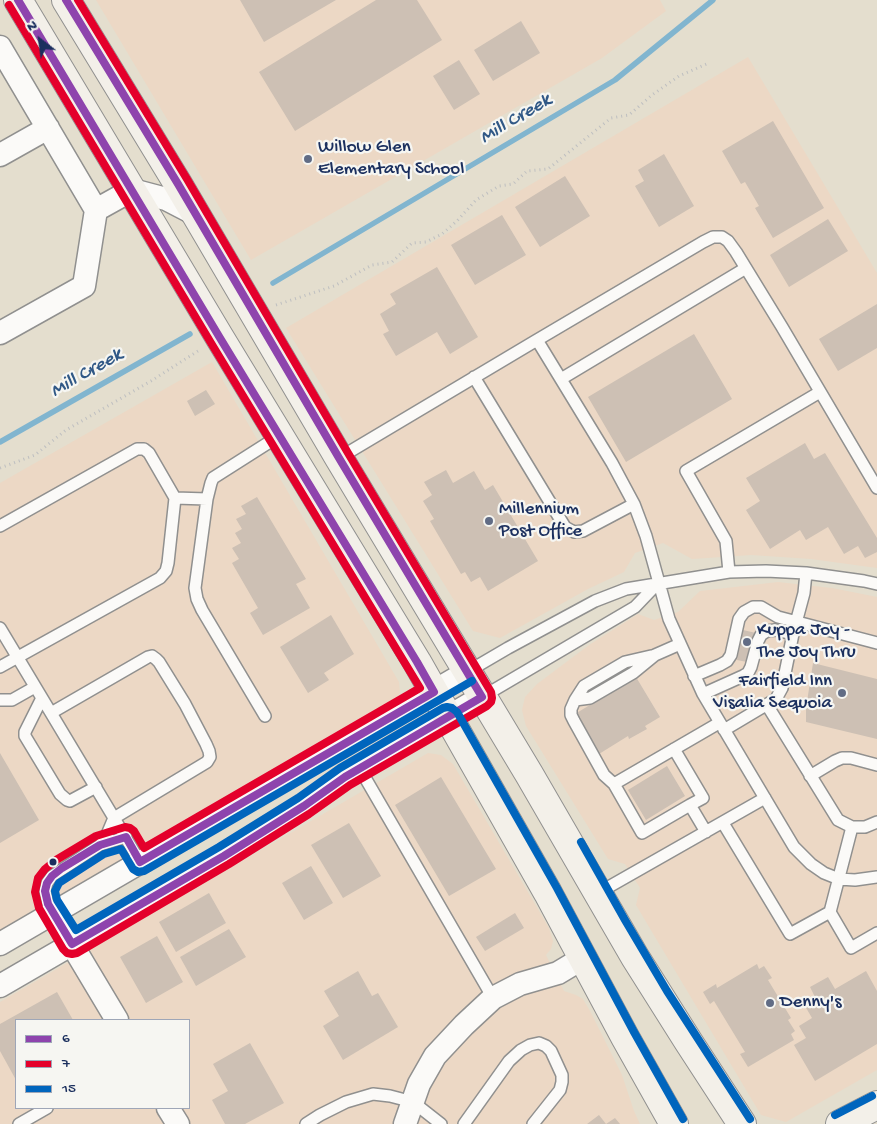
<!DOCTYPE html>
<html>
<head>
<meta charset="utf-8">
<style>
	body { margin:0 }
	#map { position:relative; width:877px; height:1124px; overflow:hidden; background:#e4dece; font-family:"Gochi Hand",sans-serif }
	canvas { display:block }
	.legend { position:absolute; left:15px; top:1019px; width:175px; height:90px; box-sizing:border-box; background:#f6f6f2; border:1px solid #9ea6b7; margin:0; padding:6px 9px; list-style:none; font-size:15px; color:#1b2f5e }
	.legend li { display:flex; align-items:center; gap:10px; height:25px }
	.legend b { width:25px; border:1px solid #9ea6b7 }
	.north { position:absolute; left:15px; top:15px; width:50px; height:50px; -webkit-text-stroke:4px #f6f6f2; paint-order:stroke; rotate:330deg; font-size:14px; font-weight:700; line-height:20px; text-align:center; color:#1b2f5e }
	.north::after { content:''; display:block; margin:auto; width:18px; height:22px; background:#1b2f5e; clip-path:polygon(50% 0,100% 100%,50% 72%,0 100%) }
</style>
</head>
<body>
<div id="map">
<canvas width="877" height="1124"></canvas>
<ul class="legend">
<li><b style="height:6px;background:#8e44ad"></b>6</li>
<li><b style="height:6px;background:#e4002b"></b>7</li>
<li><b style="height:6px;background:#0065bd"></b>15</li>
</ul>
<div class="north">N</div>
</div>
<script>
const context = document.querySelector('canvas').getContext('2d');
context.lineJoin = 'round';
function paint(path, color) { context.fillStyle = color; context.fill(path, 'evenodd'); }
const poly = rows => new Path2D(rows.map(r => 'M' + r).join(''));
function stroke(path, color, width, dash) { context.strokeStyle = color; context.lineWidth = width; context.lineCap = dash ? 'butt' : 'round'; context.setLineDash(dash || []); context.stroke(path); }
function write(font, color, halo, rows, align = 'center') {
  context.font = font + ' "Gochi Hand",sans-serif'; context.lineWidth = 4.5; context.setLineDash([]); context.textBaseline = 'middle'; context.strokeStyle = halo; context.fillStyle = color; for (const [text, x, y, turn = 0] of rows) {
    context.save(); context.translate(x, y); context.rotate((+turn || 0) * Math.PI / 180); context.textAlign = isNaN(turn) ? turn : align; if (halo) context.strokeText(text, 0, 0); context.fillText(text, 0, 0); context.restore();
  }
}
paint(poly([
	[96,0,660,0,666,11,602,58,251,260],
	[748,57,877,273,877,568,811,559,751,555,692,559,663,543,635,553,624,572,588,589,500,638,473,631,286,328],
	[212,362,399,682,400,693,394,702,0,931,0,483],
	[778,582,832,588,877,597,877,1070,786,1122,761,1115,636,905,640,888,625,864,608,859,526,726,522,710,525,697,537,684,589,645,638,614,654,620,678,612,700,591],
	[428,753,441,755,453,764,549,928,553,941,551,949,546,955,564,991,576,995,583,999,590,1011,622,1075,634,1111,640,1124,0,1124,0,1002],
	[16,1020,189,1020,189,1108,16,1108]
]), '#ecd8c5');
stroke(poly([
	[273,283,615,80,713,0],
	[0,442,190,334]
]), '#81b5cf', 5.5);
paint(poly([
	[240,0,336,0,264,42],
	[376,0,417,0,442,40,295,131,259,72],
	[521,21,540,53,493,81,474,50],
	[459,60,480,94,454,110,433,76],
	[773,121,824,208,773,238,755,208,759,206,745,182,741,184,722,151],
	[664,154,694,206,659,227,635,186,644,181,638,170],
	[565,176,590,216,540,247,515,207],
	[502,215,526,255,475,285,451,245],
	[828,219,848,251,789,287,770,255],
	[437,267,478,337,450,354,437,332,396,356,383,334,389,331,380,314,396,304,390,294],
	[877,304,877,348,838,371,819,339],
	[694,334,732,399,626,462,588,397],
	[206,390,215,404,195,416,187,401],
	[805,443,814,459,825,453,877,538,877,552,865,558,858,546,844,554,828,527,806,540,800,530,770,549,746,510,760,501,746,478],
	[446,470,453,483,474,471,485,490,493,485,538,561,488,591,480,577,471,582,465,572,461,574,430,521,434,519,423,501,432,495,424,482],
	[257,497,306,579,296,584,310,608,263,635,250,613,258,608,232,563,239,559,232,548,241,543,235,533,242,529,236,519,246,514,241,506],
	[331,615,354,654,324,673,329,680,308,693,280,647],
	[743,630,756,633,747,662,737,660],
	[813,663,877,679,877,739,806,722,806,708],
	[636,677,660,717,645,726,647,729,629,739,628,736,599,754,575,714],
	[0,753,39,820,0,843],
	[667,766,685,796,646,820,628,790],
	[441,777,496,869,449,896,395,805],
	[349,823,381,876,343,898,311,845],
	[311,866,333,903,304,920,282,883],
	[209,893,226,923,176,952,159,922],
	[515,913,524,928,485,951,476,937],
	[229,929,246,957,196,986,180,957],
	[157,936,183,982,146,1003,120,957],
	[757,964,759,969,764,966,772,978,768,980,791,1018,788,1020,795,1031,791,1034,794,1040,748,1067,740,1054,745,1052,714,1001,710,1004,703,992,716,984,717,988],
	[358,971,372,996,378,993,398,1027,343,1060,323,1026,339,1016,324,991],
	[866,971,877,991,877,1044,815,1081,794,1045,806,1038,799,1026,812,1018,805,1006,816,999,810,987,828,977,835,989],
	[57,992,73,1020,16,1020,16,1080,0,1051,0,1024],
	[250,1043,284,1103,245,1124,225,1124,212,1100,228,1091,213,1064],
	[599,1115,606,1124,587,1124],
	[615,1118,620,1124,606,1124]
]), '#cdc0b4');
const service = poly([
	[474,377,565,527,574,532,583,531,634,504],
	[561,379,746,268],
	[820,392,686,471,726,541,729,572,766,571,806,573,864,581,877,584],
	[339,458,537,340],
	[877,488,782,327,736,252,728,241,722,237,713,237,703,242,537,340,612,463,634,504,646,536,669,619,703,694,794,847,811,864,824,873,839,879,855,880,877,877],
	[207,499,195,588,197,599,202,610,265,716],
	[0,526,137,449,144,449,149,453,175,498,207,499,211,483,213,478,279,436],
	[0,628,114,818,207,762,210,757,209,751,206,744,185,704,159,662,156,659,152,656,148,657,51,713],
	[0,667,160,578,166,571,168,563,175,498],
	[467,672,508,648,595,601,626,589,729,572],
	[694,676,720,665,727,661,731,655,739,619,744,612,753,607,761,607,778,617,877,643],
	[703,694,743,676,748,673,751,667,758,641,761,635,767,631,775,630,793,634],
	[482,697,635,607,658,583],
	[42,698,25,732,25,736,60,794,67,800,70,801,96,787],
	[0,700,12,700,35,687],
	[575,700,584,686,625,662,651,656],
	[767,705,838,820,852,827,865,827,877,822],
	[724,730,776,699,782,688,793,634,804,593,806,573],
	[674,749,703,798,690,805],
	[360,769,493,998],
	[810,776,835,761,842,758,851,758,877,765],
	[614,784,604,775,574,721,571,715,571,709,575,700,590,698,633,673,655,655,680,644],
	[114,818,140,862],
	[723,823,790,934,830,912,852,827],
	[706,832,690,805,642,833,614,784,719,723],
	[100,845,106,837,114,818],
	[598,893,765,798],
	[830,912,851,948,877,933],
	[53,913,48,904,45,891,47,883,52,876,100,845,126,837],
	[19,1124,47,1108],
	[306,1124,320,1115,346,1102,373,1094,390,1096,413,1102,441,1124],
	[464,1124,509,1061,521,1050,530,1045,539,1043,546,1046,551,1051,562,1075,562,1082,560,1090,533,1124]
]);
const minor = poly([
	[0,47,96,210,84,286,0,333],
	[0,155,48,128],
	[96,210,132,190,166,199,195,214],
	[53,913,117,1020],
	[0,944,467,672],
	[0,986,224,856,304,806,345,777,482,697],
	[168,1108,178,1124],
	[405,1124,419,1084,435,1056,464,1025,493,998,520,984,558,973,583,958]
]);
const secondary = poly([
	[18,0,220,338,417,662,548,893,625,1037,674,1124],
	[66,0,178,184,339,458,529,774,635,957,688,1041,742,1124],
	[840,1124,877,1105]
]);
stroke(service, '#90908f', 14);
stroke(minor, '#90908f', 25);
stroke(secondary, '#90908f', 30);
stroke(poly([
	[276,305,334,286,372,265,392,262,412,243,426,242,442,234,457,221,476,200,499,186,513,184,527,171,548,169,611,118,629,115,652,95,679,76,709,63],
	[0,468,35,455,66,430,151,381,201,349]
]), '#bebfc0', 3, [1, 4]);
stroke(service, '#fbfaf8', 11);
stroke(minor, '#fbfaf8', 22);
stroke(secondary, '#f3f0e9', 28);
stroke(poly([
	[18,0,220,338,417,662,434,692,140,862,126,837,100,845,62,868,52,876,47,883,45,891,48,904,72,944,224,856,304,806,345,777,482,697,339,458,178,184,66,0]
]), '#8e44ad', 8);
stroke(poly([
	[9,5,211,343,420,688,144,848,134,831,130,828,125,827,96,836,56,860,45,869,38,878,35,892,39,908,63,949,67,953,72,954,77,953,229,864,309,814,350,785,487,706,491,702,492,698,491,692,348,453,187,179,78,0]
]), '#e4002b', 8);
stroke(poly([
	[472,681,144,871,138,872,133,869,121,849,104,854,59,883,55,891,57,900,76,930,219,847,298,798,340,768,443,708,447,707,452,708,457,712,557,888,634,1032,683,1119],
	[581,842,625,920,667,991,750,1119],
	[835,1115,872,1096]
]), '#0065bd', 8);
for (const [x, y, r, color] of [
	[308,159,5,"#616c85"],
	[489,521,5,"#616c85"],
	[747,642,5,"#616c85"],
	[842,693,5,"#616c85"],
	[53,862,4.5,"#1b2f5e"],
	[770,1003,5,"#616c85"]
]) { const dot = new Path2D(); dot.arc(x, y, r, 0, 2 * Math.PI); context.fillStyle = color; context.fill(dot); stroke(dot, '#f6f6f2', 2); }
write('19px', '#1b2f5e', '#f6f6f2', [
	["Willow Glen",318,148],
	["Elementary School",318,170],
	["Millennium",499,510],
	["Post Office",499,532],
	["Kuppa Joy -",757,631],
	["The Joy Thru",757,653],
	["Fairfield Inn",832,682,"right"],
	["Visalia Sequoia",832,704,"right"],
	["Denny's",780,1003]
], 'left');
write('italic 20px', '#305886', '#f6f6f2', [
	["Mill Creek",516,120,-31],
	["Mill Creek",87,374,-30]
]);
</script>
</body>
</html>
